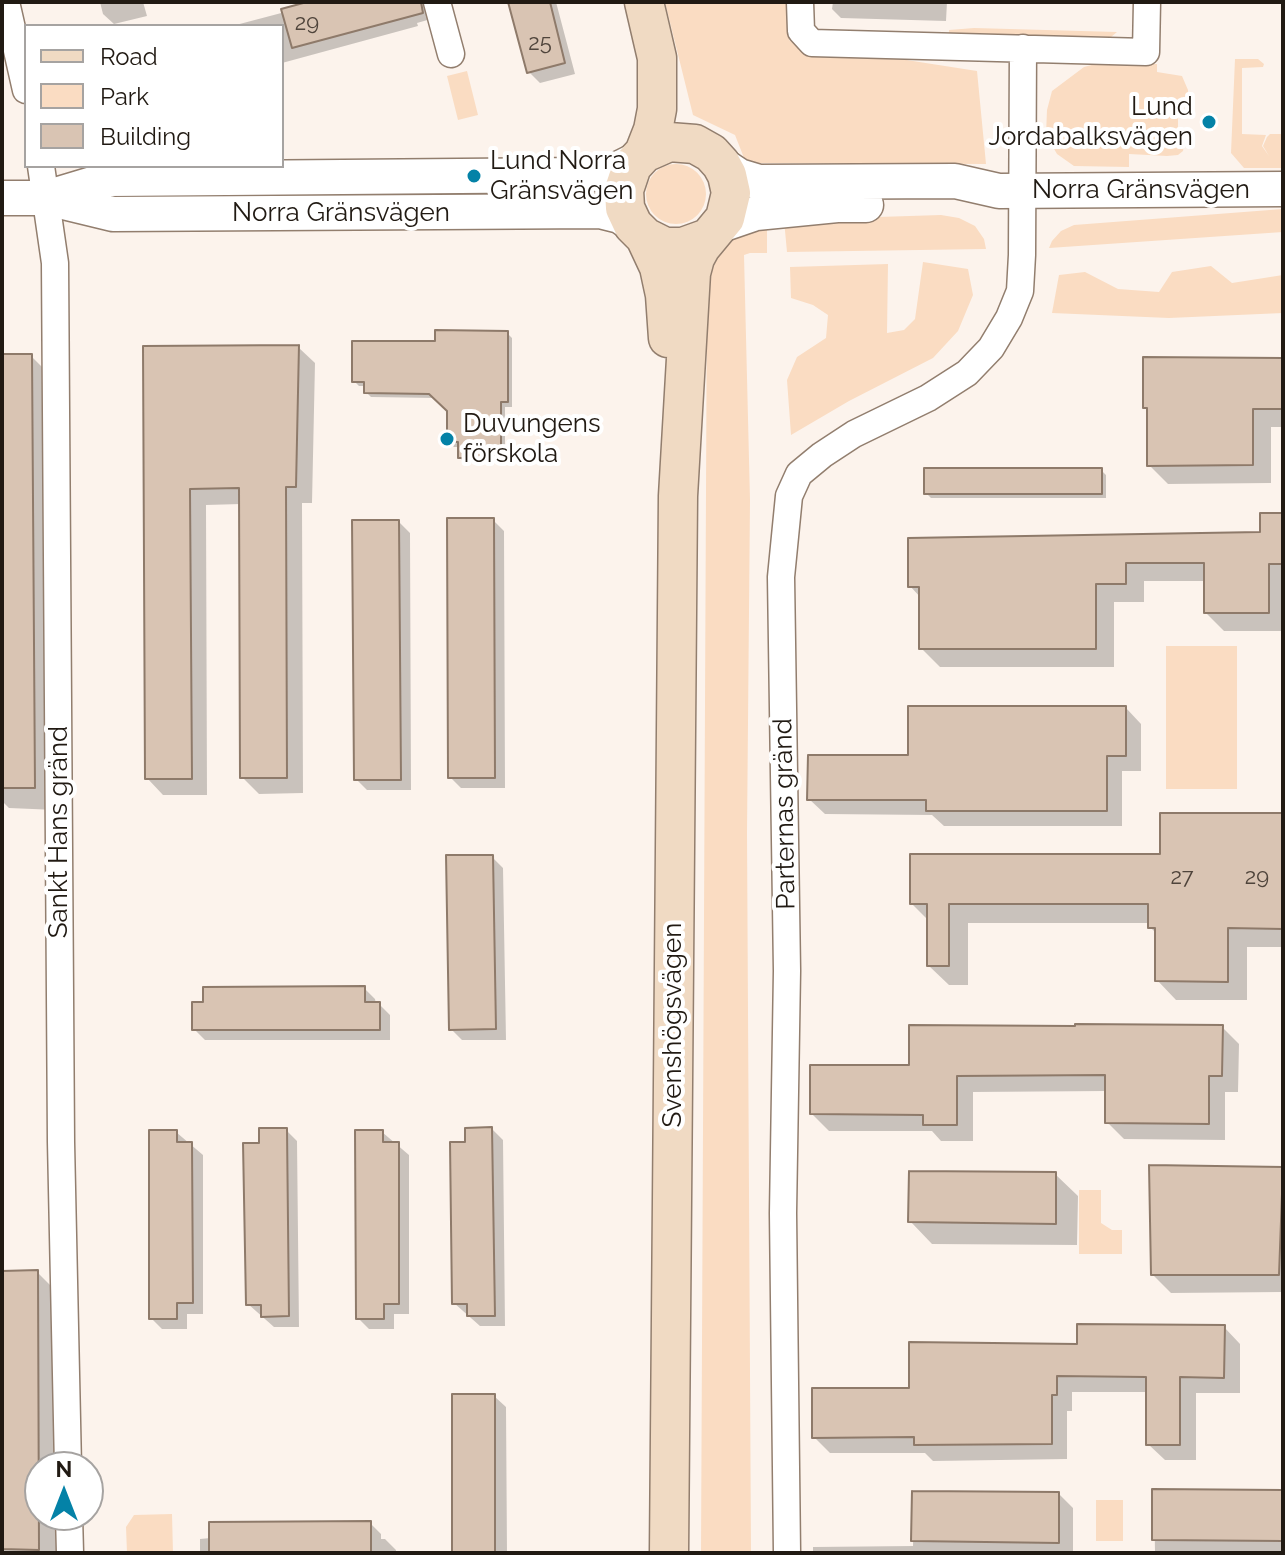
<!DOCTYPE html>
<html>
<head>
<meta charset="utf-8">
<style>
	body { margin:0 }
	#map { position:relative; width:1285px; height:1555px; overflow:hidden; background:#fcf3ec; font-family:Raleway,sans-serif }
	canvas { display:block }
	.frame { position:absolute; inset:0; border:4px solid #211a13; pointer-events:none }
	.legend { position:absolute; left:24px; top:24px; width:260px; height:144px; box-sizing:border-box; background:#fff; border:2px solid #a6a3a1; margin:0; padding:10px 14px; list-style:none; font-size:24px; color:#211a13 }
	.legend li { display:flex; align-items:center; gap:16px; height:40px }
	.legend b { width:40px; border:2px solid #a6a3a1 }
	.north { position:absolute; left:24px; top:1451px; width:80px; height:80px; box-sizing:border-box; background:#fff; border:2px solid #a6a3a1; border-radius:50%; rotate:0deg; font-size:22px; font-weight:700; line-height:32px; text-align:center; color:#211a13 }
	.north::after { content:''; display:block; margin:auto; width:28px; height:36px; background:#0482a7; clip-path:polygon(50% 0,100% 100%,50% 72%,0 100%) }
</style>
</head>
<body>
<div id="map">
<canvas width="1285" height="1555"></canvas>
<div class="frame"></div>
<ul class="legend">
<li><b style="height:10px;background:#f0dac3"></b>Road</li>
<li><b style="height:22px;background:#fadcc2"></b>Park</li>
<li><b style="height:22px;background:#d9c4b3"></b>Building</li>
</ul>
<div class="north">N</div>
</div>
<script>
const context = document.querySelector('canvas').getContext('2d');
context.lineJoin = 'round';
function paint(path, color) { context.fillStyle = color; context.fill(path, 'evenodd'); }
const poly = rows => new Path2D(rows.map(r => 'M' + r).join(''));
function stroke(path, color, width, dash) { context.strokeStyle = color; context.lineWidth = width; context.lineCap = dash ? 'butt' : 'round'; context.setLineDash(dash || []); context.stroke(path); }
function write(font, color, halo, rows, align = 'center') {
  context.font = font + ' Raleway,sans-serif'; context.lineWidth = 8; context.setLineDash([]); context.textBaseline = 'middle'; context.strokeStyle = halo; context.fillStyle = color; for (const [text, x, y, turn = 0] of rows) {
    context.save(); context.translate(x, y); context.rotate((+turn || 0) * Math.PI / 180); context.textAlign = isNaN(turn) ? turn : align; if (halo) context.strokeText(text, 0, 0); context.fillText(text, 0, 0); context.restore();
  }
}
paint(poly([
	[665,2,788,2,789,40,815,55,900,59,977,71,986,164,746,163,735,135,693,115],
	[974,28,1117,32,1111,37,949,35,949,30],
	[1235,59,1258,59,1264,64,1263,67,1242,68,1242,134,1266,135,1262,146,1269,156,1263,146,1267,137,1270,134,1283,134,1283,168,1244,168,1231,153],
	[1099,63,1157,64,1157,72,1182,76,1188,90,1188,105,1178,106,1178,135,1185,136,1183,151,1178,155,1167,156,1129,154,1129,167,1074,166,1057,154,1046,135,1047,110,1052,91,1084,67],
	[467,71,478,115,458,120,447,76],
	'646 194a30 30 0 1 1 60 0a30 30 0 1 1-60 0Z',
	[1283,209,1283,232,1049,248,1052,241,1061,231,1074,225],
	[941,215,959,218,975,226,984,239,986,249,787,252,784,220],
	[767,223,767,253,750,253,744,255,750,500,747,833,751,1553,701,1553,707,278,721,243],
	[923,262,968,269,973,295,958,331,933,358,849,401,791,435,787,380,797,357,826,338,828,315,813,305,791,298,790,267,888,264,887,333,904,330,915,319],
	[1211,266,1232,283,1283,275,1283,313,1169,318,1052,313,1059,275,1085,272,1118,289,1159,292,1172,272],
	[1166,646,1237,646,1237,789,1166,789],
	[1079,1190,1101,1190,1101,1223,1112,1230,1122,1230,1122,1254,1079,1254],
	[1096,1500,1123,1500,1123,1541,1096,1541],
	[172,1514,173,1553,127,1553,126,1527,134,1515]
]), '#fadcc2');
paint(poly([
	[100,2,143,2,147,16,114,24,103,14],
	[323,2,424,2,431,19,417,23,418,26,282,63,282,26,232,26],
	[511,2,556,2,575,74,540,83,529,72],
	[833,2,947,2,946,21,841,18,832,9],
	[507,333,512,338,512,407,505,407,505,463,465,463,460,458,460,447,454,447,449,442,449,411,436,398,371,397,366,392,366,386,359,386,354,381,437,343],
	[298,347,315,363,312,503,302,503,303,793,259,794,242,777,241,504,206,505,207,795,163,795,147,778,145,348],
	[2,356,31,356,53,378,56,810,9,808,2,801],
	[1283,360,1283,427,1271,427,1271,483,1168,484,1149,465,1149,412,1145,408],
	[1101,470,1106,475,1106,498,931,498,926,493],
	[1283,515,1283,631,1224,631,1206,613,1206,581,1144,581,1144,602,1114,602,1114,667,940,667,921,648,921,598,910,586,1262,534],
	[493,520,504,531,505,788,461,788,450,777],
	[399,522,410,533,411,790,367,790,356,779],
	[1126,708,1141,724,1141,771,1122,771,1122,826,944,826,932,815,825,814,809,799,910,757],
	[1283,815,1283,947,1247,947,1247,1000,1176,1000,1157,980,1157,934,1150,927,1150,923,968,923,968,985,949,985,929,966,929,921,912,904,1162,856],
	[492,857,503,868,506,1040,462,1040,451,1029],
	[364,988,375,999,376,1004,379,1004,390,1015,390,1040,205,1040,194,1029],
	[1222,1027,1239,1044,1238,1092,1225,1092,1225,1140,1124,1139,1107,1122,1107,1091,973,1092,973,1141,941,1141,932,1131,829,1131,812,1114,911,1067],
	[492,1129,503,1140,505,1326,480,1326,454,1303,467,1144],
	[286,1130,297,1141,299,1327,274,1327,248,1304,261,1145],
	[176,1132,203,1155,203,1314,187,1314,187,1329,162,1329,151,1318],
	[382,1132,409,1155,409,1314,394,1314,394,1329,369,1329,358,1318],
	[1151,1167,1283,1169,1283,1292,1171,1293,1153,1275],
	[1055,1174,1078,1196,1077,1245,932,1244,910,1221],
	[37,1272,69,1304,70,1467,40,1467,40,1515,71,1515,71,1553,2,1553,2,1273],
	[1224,1327,1240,1344,1240,1393,1196,1393,1196,1460,1165,1460,1148,1444,1148,1392,1072,1392,1072,1411,1067,1411,1067,1459,933,1461,925,1453,830,1453,814,1437,911,1390,1079,1346],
	[494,1396,506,1407,507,1553,454,1553],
	[1154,1491,1283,1491,1283,1553,1155,1553],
	[914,1493,1059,1494,1073,1508,1073,1553,813,1553,813,1547,913,1546],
	[370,1523,381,1534,381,1539,385,1539,396,1550,396,1553,200,1553,200,1539]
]), '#0003');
const building = poly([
	[307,2,421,2,423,13,292,48,281,9,307,2],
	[508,2,550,2,565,63,527,73,508,2],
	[435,330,508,331,508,402,501,402,501,458,458,458,458,442,447,442,447,411,429,394,364,393,364,382,352,382,352,341,435,341,435,330],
	[299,345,296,487,286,487,287,778,240,778,239,488,190,489,192,779,145,779,143,346,299,345],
	[2,354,32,354,35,788,2,788,2,354],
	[1143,357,1283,358,1283,409,1253,409,1253,465,1147,466,1147,408,1143,408,1143,357],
	[924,468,1102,468,1102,494,924,494,924,468],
	[1260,513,1283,513,1283,564,1269,564,1269,613,1204,613,1204,563,1126,563,1126,584,1096,584,1096,649,919,649,919,587,908,587,908,538,1260,532,1260,513],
	[447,518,494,518,495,778,448,778,447,518],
	[352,520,399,520,401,780,354,780,352,520],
	[908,706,1126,706,1126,756,1107,756,1107,811,926,811,926,800,807,800,808,755,908,755,908,706],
	[1160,813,1283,813,1283,929,1228,928,1228,982,1155,981,1155,928,1148,928,1148,904,949,904,949,966,927,966,927,904,910,904,910,854,1160,854,1160,813],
	[446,855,493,855,496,1029,449,1030,446,855],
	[365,986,365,1002,380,1002,380,1030,192,1030,192,1002,203,1002,203,987,365,986],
	[1075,1024,1223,1025,1222,1076,1209,1076,1209,1124,1105,1123,1105,1075,957,1076,957,1125,923,1125,923,1115,810,1114,810,1065,909,1065,909,1025,1075,1026,1075,1024],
	[492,1127,495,1316,467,1316,467,1304,452,1304,450,1142,465,1142,465,1128,492,1127],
	[259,1128,287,1128,289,1316,261,1317,261,1305,246,1305,243,1143,259,1143,259,1128],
	[149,1130,177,1130,177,1142,192,1142,193,1303,177,1303,177,1319,149,1319,149,1130],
	[355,1130,383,1130,383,1142,399,1142,399,1304,384,1304,384,1319,356,1319,355,1130],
	[1149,1165,1283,1167,1279,1275,1151,1275,1149,1165],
	[909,1171,1056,1172,1056,1224,908,1222,909,1171],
	[38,1270,39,1550,2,1549,2,1271,38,1270],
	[1077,1324,1225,1325,1224,1378,1180,1377,1180,1445,1146,1445,1146,1377,1057,1376,1057,1395,1052,1395,1052,1444,914,1445,914,1437,812,1438,812,1388,909,1388,909,1342,1077,1344,1077,1324],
	[452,1394,495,1394,495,1553,452,1553,452,1394],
	[1152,1489,1283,1490,1283,1541,1152,1540,1152,1489],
	[912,1491,1059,1492,1059,1543,911,1541,912,1491],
	[371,1521,371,1553,209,1553,209,1522,371,1521]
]);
paint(building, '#d9c4b3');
stroke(building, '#8e7a6a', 2);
const minor = poly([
	[6,2,26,90],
	[437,2,451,54],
	[800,2,801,31,812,43,1146,52,1147,2],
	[41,166,55,263,61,1142,68,1467],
	[69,1515,70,1553],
	[787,1553,783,1213,787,971,781,577,789,496,799,474,822,455,854,434,928,398,967,373,991,348,1009,318,1020,291,1022,255,1023,48]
]);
const tertiary = poly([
	[721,164,739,176,759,182,955,181,999,191,1283,189],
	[49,197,109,179,577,175,614,171,638,159],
	[2,198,47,198,113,214,600,211,620,216,633,225],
	[721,225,756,213,837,205,866,205]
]);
const secondary = poly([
	[644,153,653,130,657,109,657,58,644,2],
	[645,237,659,267,665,295,668,338],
	[669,1553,678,496,691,273,695,258,701,247,725,218,731,193,727,175,721,164,711,153,695,144,669,142,644,153,632,166,624,190,625,208,633,225,645,237,665,247,683,247,708,238]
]);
stroke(minor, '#927e6e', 29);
stroke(tertiary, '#927e6e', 37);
stroke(secondary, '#927e6e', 41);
stroke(minor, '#fff', 26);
stroke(tertiary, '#fff', 34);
stroke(secondary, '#f0dac3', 38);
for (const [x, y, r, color] of [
	[1209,122,8,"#0482a7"],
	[474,176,8,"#0482a7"],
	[447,439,8,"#0482a7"]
]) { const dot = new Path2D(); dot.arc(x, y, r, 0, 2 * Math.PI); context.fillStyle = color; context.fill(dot); stroke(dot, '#fff', 3); }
write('22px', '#4f443b', null, [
	["29",307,23],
	["25",540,43],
	["27",1182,877],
	["29",1257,877]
]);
write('26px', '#211a13', '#fff', [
	["Lund",1193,107,"right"],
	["Jordabalksvägen",1193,137,"right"],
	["Lund Norra",490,161],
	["Gränsvägen",490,191],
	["Duvungens",463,424],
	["förskola",463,454]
], 'left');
write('26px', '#211a13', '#fff', [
	["Norra Gränsvägen",1141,190],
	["Norra Gränsvägen",341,213],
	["Parternas gränd",785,814,-91],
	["Sankt Hans gränd",59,832,-90],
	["Svenshögsvägen",673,1025,-90]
]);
</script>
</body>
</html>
